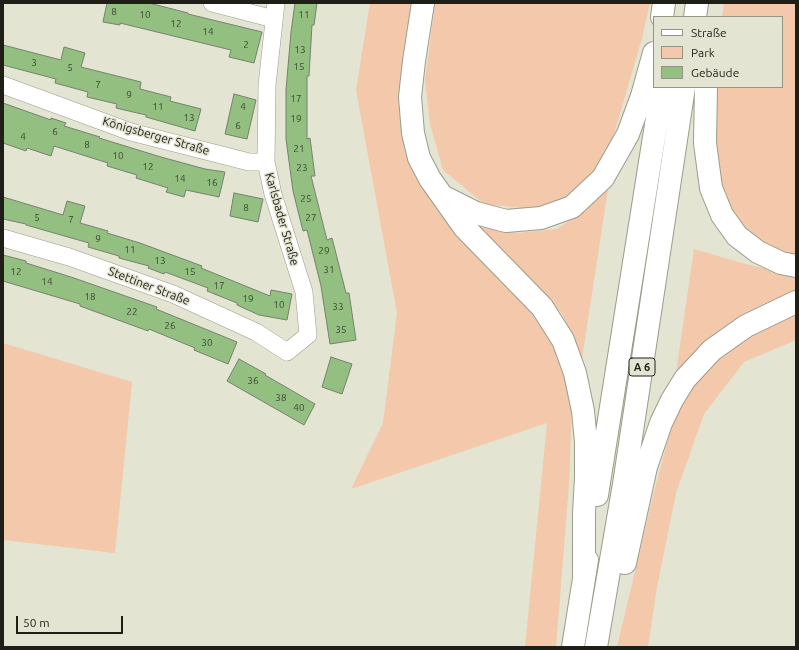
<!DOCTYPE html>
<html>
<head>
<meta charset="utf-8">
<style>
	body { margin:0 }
	#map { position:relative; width:799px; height:650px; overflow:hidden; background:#e3e4d1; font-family:Ubuntu,sans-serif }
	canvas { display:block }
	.frame { position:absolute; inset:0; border:4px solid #1f1f18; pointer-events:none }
	.legend { position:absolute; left:653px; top:16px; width:130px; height:72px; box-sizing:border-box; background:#e3e4d1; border:1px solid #959587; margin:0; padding:5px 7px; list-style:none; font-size:12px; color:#1f1f18 }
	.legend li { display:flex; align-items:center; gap:8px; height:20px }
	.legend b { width:20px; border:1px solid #959587 }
	.scale { position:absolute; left:16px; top:616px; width:107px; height:18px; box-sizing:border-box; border:2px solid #1f1f18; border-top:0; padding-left:5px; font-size:12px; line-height:14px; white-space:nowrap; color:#1f1f18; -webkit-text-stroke:3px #e3e4d1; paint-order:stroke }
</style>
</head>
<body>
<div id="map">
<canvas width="799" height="650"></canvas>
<div class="frame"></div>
<ul class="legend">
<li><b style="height:5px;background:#fff"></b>Straße</li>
<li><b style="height:11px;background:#f4c8ab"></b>Park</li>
<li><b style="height:11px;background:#93c080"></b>Gebäude</li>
</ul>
<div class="scale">50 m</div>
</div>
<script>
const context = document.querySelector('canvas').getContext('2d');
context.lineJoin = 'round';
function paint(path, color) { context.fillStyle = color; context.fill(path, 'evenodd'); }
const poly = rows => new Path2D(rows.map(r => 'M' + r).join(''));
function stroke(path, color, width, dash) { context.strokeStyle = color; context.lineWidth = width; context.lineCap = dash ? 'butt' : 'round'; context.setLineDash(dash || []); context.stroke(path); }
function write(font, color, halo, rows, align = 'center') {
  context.font = font + ' Ubuntu,sans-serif'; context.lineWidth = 3; context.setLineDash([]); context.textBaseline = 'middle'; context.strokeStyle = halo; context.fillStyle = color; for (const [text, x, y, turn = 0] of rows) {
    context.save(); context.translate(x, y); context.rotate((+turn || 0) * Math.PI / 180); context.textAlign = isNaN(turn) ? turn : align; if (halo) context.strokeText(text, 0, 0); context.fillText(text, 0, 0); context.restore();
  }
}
paint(poly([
	[370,3,414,3,404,142,416,178,441,216,522,297,557,349,572,404,569,484,556,647,525,647,547,423,351,489,383,423,397,313,356,90],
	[435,3,650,3,642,38,612,141,593,177,563,199,529,209,484,204,443,170,430,124,425,81],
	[724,3,796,3,796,255,774,248,757,239,732,215,719,183,714,113,717,87,782,87,782,17,722,17],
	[608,189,582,359,562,314,524,273,475,226,517,233,557,229,586,209],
	[694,249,745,264,782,272,796,272,796,292,675,380],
	[796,309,796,340,744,362,704,414,676,493,657,587,648,647,617,647,654,492,672,425,690,387,716,356],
	[3,343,132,382,115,553,3,540]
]), '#f4c8ab');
const building = poly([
	[107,3,149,3,188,13,188,14,262,32,254,63,229,57,231,50,120,23,120,25,103,22,107,3],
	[295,3,317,3,314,25,312,25,309,76,307,76,307,139,310,138,315,176,311,176,327,240,332,238,346,293,349,293,356,340,330,344,321,286,307,230,303,231,293,191,286,139,286,90,291,32,295,3],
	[3,45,61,60,64,47,85,53,81,67,141,82,140,89,171,97,170,101,201,109,195,131,146,117,146,115,116,108,117,104,87,97,88,92,55,83,56,79,3,65,3,45],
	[234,94,256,100,247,139,225,134,234,94],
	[3,103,51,120,51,118,66,123,64,126,100,137,99,138,161,157,205,169,225,172,219,197,186,190,184,197,166,192,168,188,136,178,137,175,107,166,108,163,54,146,51,156,27,148,26,151,3,143,3,103],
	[234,193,263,199,258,222,230,216,234,193],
	[3,197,63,215,67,201,85,206,80,223,108,231,107,233,140,243,202,266,201,268,270,296,271,290,292,294,287,320,259,315,237,305,237,303,207,291,208,288,165,272,164,274,148,268,149,266,119,258,119,256,88,247,89,243,26,225,26,224,3,219,3,197],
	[3,255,26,261,26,263,71,277,157,307,156,309,237,342,228,364,194,350,195,348,149,329,148,331,80,306,80,304,3,281,3,255],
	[331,357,352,364,342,394,322,387,331,357],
	[239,359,266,374,265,375,315,404,304,425,227,381,239,359]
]);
paint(building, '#93c080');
stroke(building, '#768071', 1);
const street = poly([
	[212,3,274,19],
	[3,85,131,132,249,162,266,162],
	[3,238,69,257,173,294,256,332,287,352,308,335,304,292,273,194,266,162,267,85,276,3]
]);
const highway = poly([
	[423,3,414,61,410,97,413,133,419,158,430,179,464,227,542,307,563,340,575,373,583,411,586,442,586,478,584,513,584,575],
	[662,17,664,3],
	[695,17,697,3],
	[706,87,705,143,711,188,722,215,737,236,758,252,781,263,796,266],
	[444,197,476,213,506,221,541,218,572,207,603,178,628,134,642,96,654,53],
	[597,495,662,87],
	[625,563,646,467,661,423,672,400,685,379,712,350,746,326,796,302],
	[573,647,587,560],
	[596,647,624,484,684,87]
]);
stroke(street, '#9b9c8a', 18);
stroke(highway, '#9b9c8a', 24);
stroke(street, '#fff', 17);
stroke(highway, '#fff', 22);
write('10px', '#3c4732', null, [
	["8",114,12],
	["10",145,15],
	["11",304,15],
	["12",176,24],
	["14",208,32],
	["2",246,45],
	["13",300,50],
	["3",34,63],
	["15",299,67],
	["5",70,68],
	["7",98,85],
	["9",129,95],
	["17",296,99],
	["11",158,107],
	["4",243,107],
	["13",189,118],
	["19",296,119],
	["6",238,126],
	["6",55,132],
	["4",23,137],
	["8",87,145],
	["21",299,149],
	["10",118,156],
	["12",148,167],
	["23",302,168],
	["14",180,179],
	["16",212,183],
	["25",306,199],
	["8",246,208],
	["5",37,218],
	["27",311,218],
	["7",71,220],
	["9",98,239],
	["11",130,250],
	["29",324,251],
	["13",160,261],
	["31",329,270],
	["12",16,272],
	["15",190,272],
	["14",47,282],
	["17",219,286],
	["18",90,297],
	["19",248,299],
	["10",279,305],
	["33",338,307],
	["22",132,312],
	["26",170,326],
	["35",341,330],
	["30",207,343],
	["36",253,381],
	["38",281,398],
	["40",299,408]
]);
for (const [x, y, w] of [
	[642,367,26]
]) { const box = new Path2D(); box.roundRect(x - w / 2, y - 9, w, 18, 3); context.fillStyle = '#e3e4d1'; context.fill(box); stroke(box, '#1f1f18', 1); }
write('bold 11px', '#1f1f18', null, [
	["A 6",642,367]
]);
write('12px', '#1f1f18', '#e3e4d1', [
	["Königsberger Straße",156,136,16],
	["Karlsbader Straße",282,219,74],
	["Stettiner Straße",149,286,21]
]);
</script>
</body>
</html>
